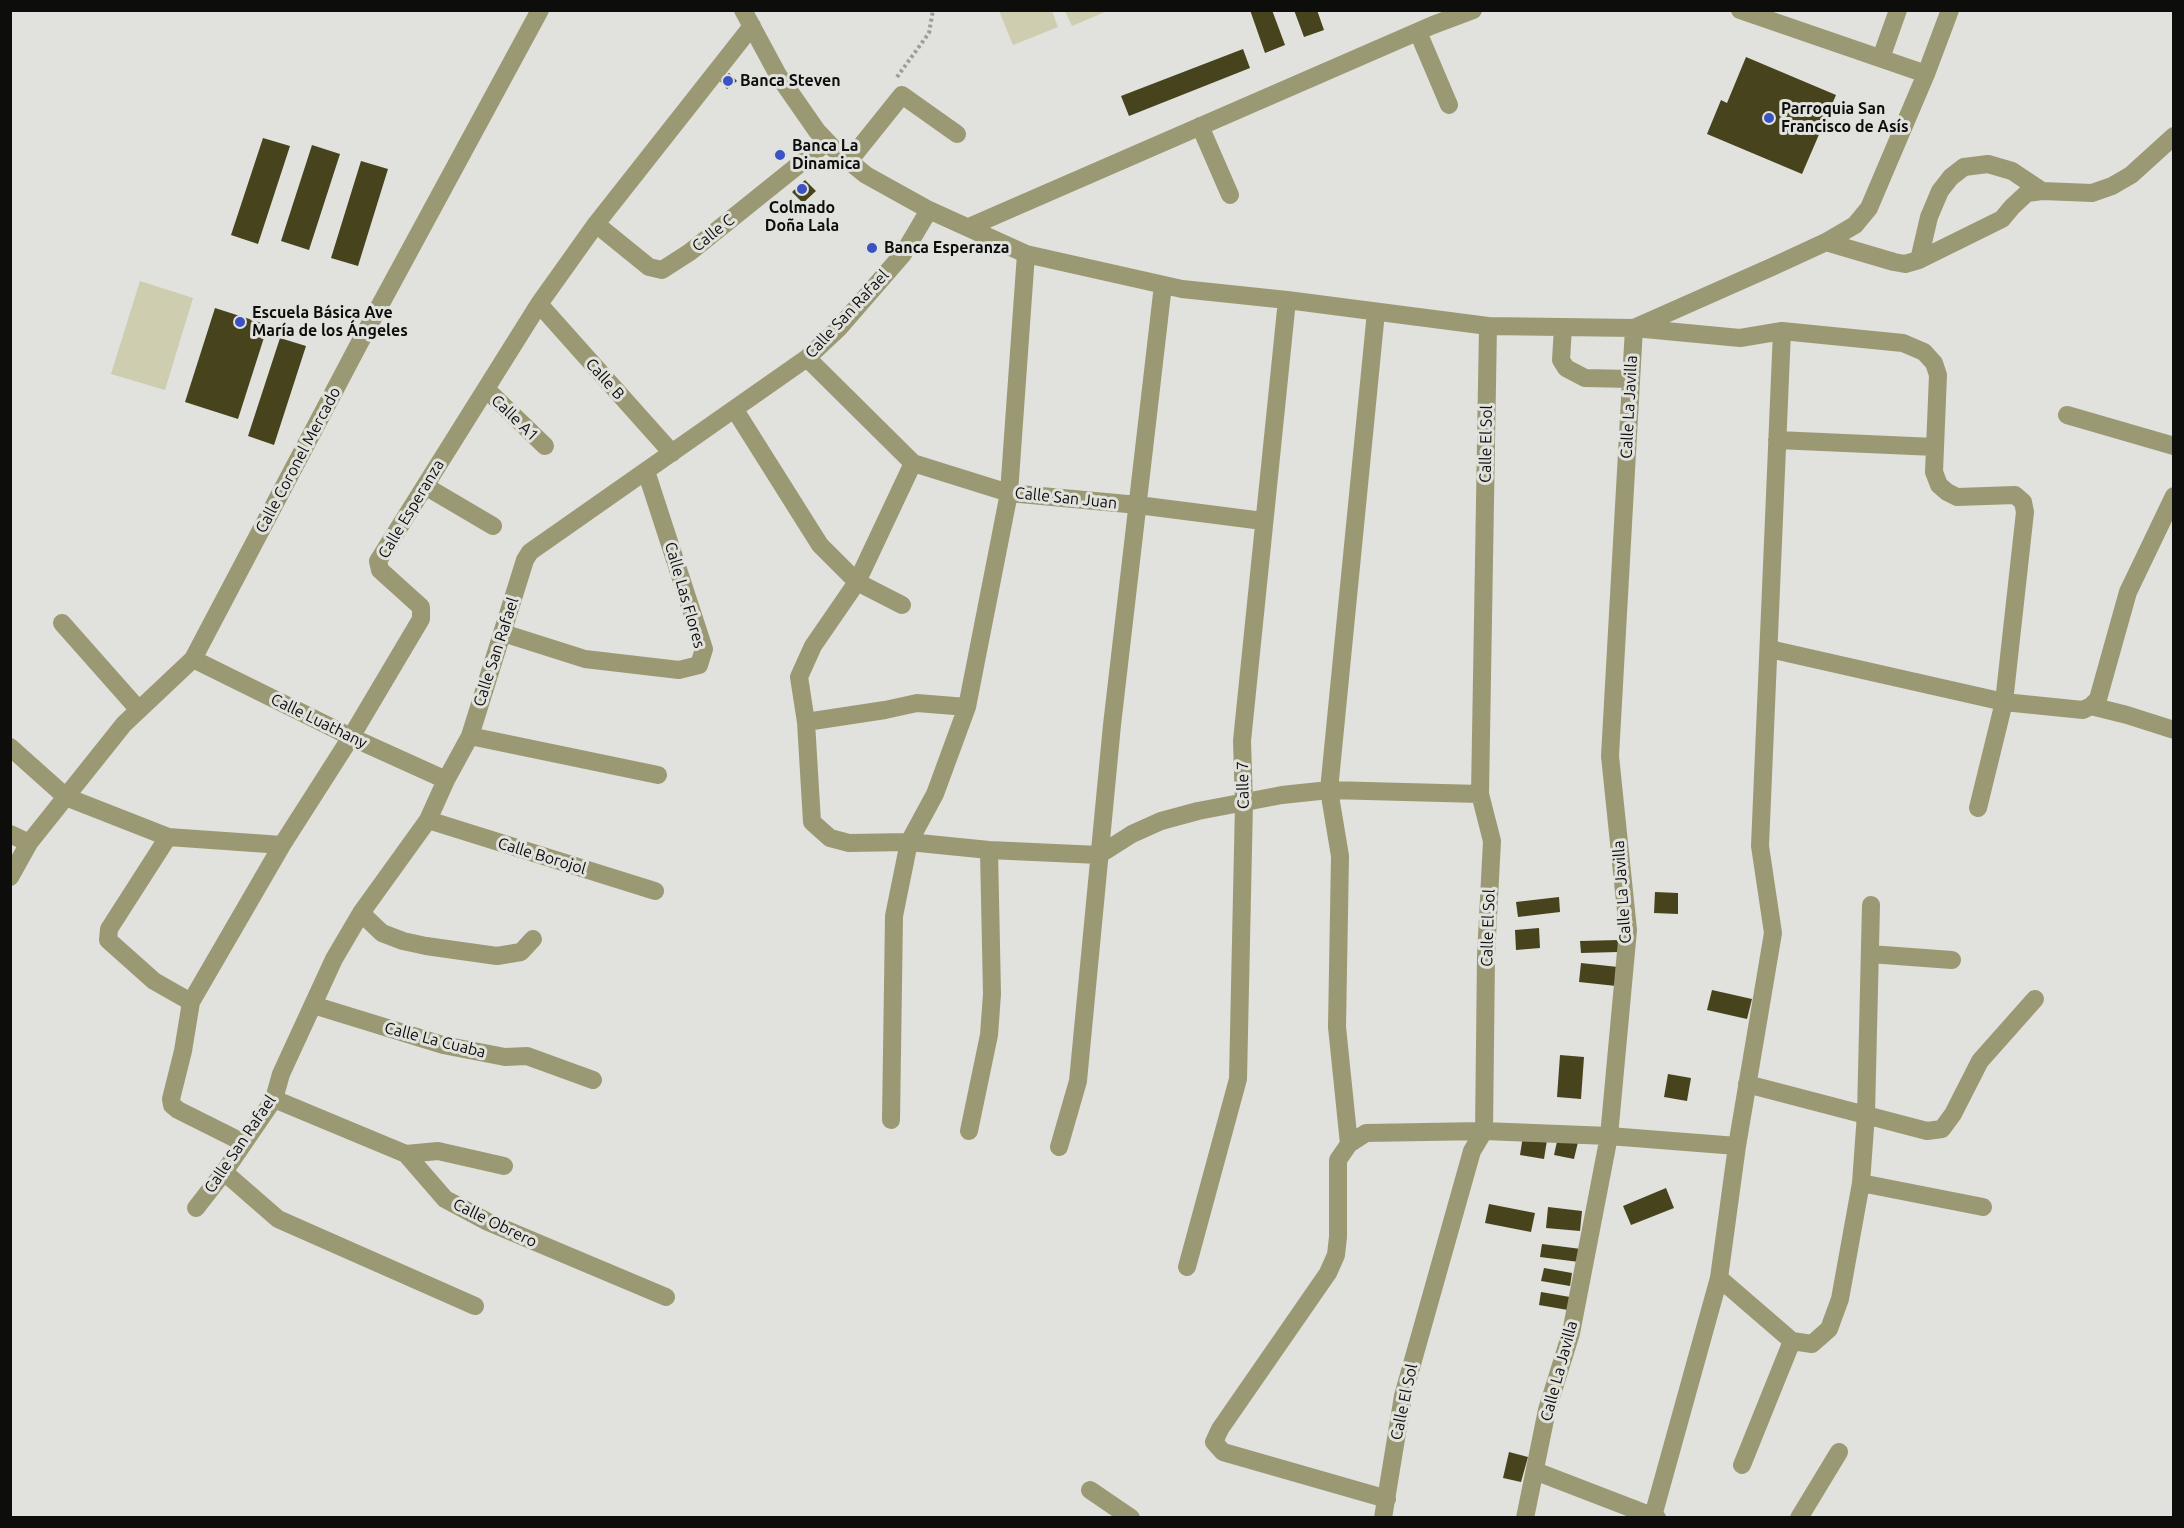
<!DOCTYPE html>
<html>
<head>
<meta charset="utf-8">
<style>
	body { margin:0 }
	#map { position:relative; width:2184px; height:1528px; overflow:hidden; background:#e1e1dd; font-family:Ubuntu,sans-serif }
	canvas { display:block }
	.frame { position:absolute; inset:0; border:12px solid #0d0d0c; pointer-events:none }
</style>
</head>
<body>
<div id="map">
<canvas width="2184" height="1528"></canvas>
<div class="frame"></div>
</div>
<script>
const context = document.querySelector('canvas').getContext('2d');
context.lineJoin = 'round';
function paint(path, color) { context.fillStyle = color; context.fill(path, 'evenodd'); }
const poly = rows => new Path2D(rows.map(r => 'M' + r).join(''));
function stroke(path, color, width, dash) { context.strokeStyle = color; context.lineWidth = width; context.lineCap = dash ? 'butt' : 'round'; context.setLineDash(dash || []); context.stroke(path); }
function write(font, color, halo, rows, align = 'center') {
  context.font = font + ' Ubuntu,sans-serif'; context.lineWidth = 6; context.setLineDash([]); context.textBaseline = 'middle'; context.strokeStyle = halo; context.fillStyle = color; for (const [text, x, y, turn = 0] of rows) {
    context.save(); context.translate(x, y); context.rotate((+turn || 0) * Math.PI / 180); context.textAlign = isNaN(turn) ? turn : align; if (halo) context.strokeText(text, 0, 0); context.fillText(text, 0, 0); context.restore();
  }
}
paint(poly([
	[999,11,1052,11,1058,27,1013,45],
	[1065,11,1107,11,1072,26],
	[140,281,193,298,165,390,111,374]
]), '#cecdaf');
paint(poly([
	[1250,10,1272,10,1285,45,1265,53],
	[1294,10,1317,10,1324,30,1304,37],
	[1243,49,1250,68,1129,116,1121,96],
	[1746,57,1836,95,1802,174,1707,134,1721,100,1727,103],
	[729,73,737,81,727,89,720,81],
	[263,138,290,146,258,244,231,235],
	[312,145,340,154,309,250,281,241],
	[780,148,787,154,780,161,773,155],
	[361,161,388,169,358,266,331,258],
	[805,180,816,191,803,203,792,192],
	[871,241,878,247,872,254,865,248],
	[215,308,268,325,238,419,185,402],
	[280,338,306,346,274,445,248,436],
	[1655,892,1678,893,1678,914,1654,913],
	[1559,897,1560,912,1518,917,1516,902],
	[1539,928,1540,948,1516,950,1515,930],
	[1618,940,1618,952,1581,953,1580,941],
	[1581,963,1618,967,1616,986,1579,982],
	[1712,990,1752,999,1747,1019,1707,1010],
	[1560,1055,1584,1057,1581,1099,1557,1097],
	[1668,1074,1691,1078,1687,1101,1664,1097],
	[1523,1136,1547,1140,1544,1159,1520,1155],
	[1558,1137,1578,1142,1574,1159,1554,1155],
	[1666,1188,1674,1208,1631,1225,1623,1206],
	[1489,1204,1535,1213,1531,1232,1485,1223],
	[1548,1207,1582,1211,1580,1231,1546,1228],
	[1542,1244,1581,1249,1579,1262,1540,1257],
	[1544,1268,1572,1273,1570,1286,1541,1281],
	[1541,1292,1570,1297,1568,1310,1539,1305],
	[1509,1452,1528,1457,1521,1482,1503,1478]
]), '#47441d');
stroke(poly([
	[897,77,929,33,933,10]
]), '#9c9c99', 4, [3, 3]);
stroke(poly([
	[743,10,778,75,817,131,834,149,866,175,929,210,1026,254,1182,289,1287,300,1488,326,1634,328,1774,266,1826,242,1855,225,1869,208,1926,74,1950,10],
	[1740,10,1926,74],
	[1418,32,1449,105],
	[1881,58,1898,10],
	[1200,126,1230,195],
	[849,161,902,95,957,134],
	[596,224,649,267,662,270,690,252,827,142],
	[969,227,1433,25,1473,10],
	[1826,242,1894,262,1905,264,1919,260,2002,219,2012,207,2027,193,2042,191,2092,193,2112,186,2131,175,2174,136],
	[1919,260,1929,217,1940,191,1951,177,1964,167,1988,164,2012,171,2042,191],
	[539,304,672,453],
	[1563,327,1561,360,1566,368,1585,378,1631,379],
	[807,358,913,463,1009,493,1138,505,1263,521],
	[486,389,545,446],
	[735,410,820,545,857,582,902,605],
	[2067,415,2174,446],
	[1777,440,1935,447],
	[913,463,857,582,813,646,799,677,806,722,885,710,917,703,967,707],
	[425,486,493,526],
	[62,623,139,710],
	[503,633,585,659,679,670,699,665,704,649,646,471],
	[1770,646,1774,650,2004,702,2083,710,2091,706,2098,699,2128,592,2174,496],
	[193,659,351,737,446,780],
	[2091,706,2127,715,2174,730],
	[806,722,812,822,830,838,849,843,909,842,989,850,1099,855,1132,834,1161,821,1198,811,1282,795,1329,790,1480,794],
	[470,736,658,775],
	[10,747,66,797,168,837,282,845],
	[428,820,655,891],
	[10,834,29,843],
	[168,837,109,929,108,940,154,981,191,1002],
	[10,877,29,843,124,724,193,659,359,344,540,10],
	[361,913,382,933,403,941,426,946,497,956,521,952,533,939],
	[1870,954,1952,960],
	[313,1005,443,1045,505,1057,527,1056,593,1080],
	[1747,1084,1927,1131,1942,1129,1953,1114,1980,1061,2035,999],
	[274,1099,406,1154,445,1199,488,1222,666,1297],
	[891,1120,894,916,909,842,935,794,967,707,1009,493,1026,254],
	[969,1131,989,1035,992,994,989,850],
	[244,1143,178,1110,172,1105,171,1099,183,1051,191,1002,282,845,351,737,421,619,421,607,380,570,378,561,539,304,596,224,752,26],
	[1349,1144,1337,1027,1340,856,1329,790,1376,312],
	[1059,1147,1078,1081,1112,725,1163,285],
	[406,1154,438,1151,504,1166],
	[224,1172,278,1219,475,1306],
	[1861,1183,1983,1207],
	[196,1208,224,1172,274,1099,281,1074,334,959,361,913,428,820,446,780,470,736,525,560,530,552,807,358,838,329,903,254,929,210],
	[1187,1267,1238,1079,1244,803,1242,741,1287,300],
	[1719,1278,1792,1341,1812,1344,1829,1329,1840,1299,1861,1183,1866,1114,1871,905],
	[1742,1465,1792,1341],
	[1535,1471,1657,1518],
	[1090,1490,1131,1518],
	[1387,1499,1223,1452,1214,1442,1220,1429,1328,1273,1336,1255,1338,1237,1338,1160,1349,1144,1366,1133,1484,1131,1609,1136,1737,1146],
	[1653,1516,1719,1278,1737,1146,1773,933,1760,846,1782,331],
	[1383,1518,1403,1396,1472,1151,1484,1131,1486,956,1492,841,1480,794,1488,326],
	[1525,1518,1547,1410,1571,1333,1609,1136,1628,930,1610,756,1634,328,1740,338,1782,331,1903,343,1924,352,1934,363,1938,375,1934,472,1939,485,1947,492,1957,497,2015,495,2023,502,2025,512,2004,702,1978,808],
	[1799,1518,1839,1452]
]), '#9b9973', 18);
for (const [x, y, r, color] of [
	[728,81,6,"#3a52c4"],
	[1769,118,6,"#3a52c4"],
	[780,155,6,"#3a52c4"],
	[802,189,6,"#3a52c4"],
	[872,248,6,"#3a52c4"],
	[240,322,6,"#3a52c4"]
]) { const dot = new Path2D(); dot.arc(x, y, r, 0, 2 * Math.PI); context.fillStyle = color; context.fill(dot); stroke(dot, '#e1e1dd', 2); }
write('bold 16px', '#0d0d0c', '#e1e1dd', [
	["Banca Steven",740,81],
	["Parroquia San",1781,109],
	["Francisco de Asís",1781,127],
	["Banca La",792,146],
	["Dinamica",792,164],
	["Colmado",802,208,"center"],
	["Doña Lala",802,226,"center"],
	["Banca Esperanza",884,248],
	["Escuela Básica Ave",252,313],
	["María de los Ángeles",252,331]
], 'left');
write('16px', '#0d0d0c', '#e1e1dd', [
	["Calle C",713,233,-39],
	["Calle San Rafael",847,314,-47],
	["Calle B",605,379,48],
	["Calle La Javilla",1629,407,-87],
	["Calle A1",515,418,44],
	["Calle El Sol",1486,444,-89],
	["Calle Coronel Mercado",298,460,-62],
	["Calle San Juan",1066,498,6],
	["Calle Esperanza",411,509,-59],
	["Calle Las Flores",685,595,74],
	["Calle San Rafael",496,652,-72],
	["Calle Luathany",319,721,26],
	["Calle 7",1243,785,-91],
	["Calle Borojol",542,856,17],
	["Calle La Javilla",1622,892,-94],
	["Calle El Sol",1488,928,-88],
	["Calle La Cuaba",435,1040,14],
	["Calle San Rafael",240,1144,-56],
	["Calle Obrero",495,1223,26],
	["Calle La Javilla",1559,1371,-75],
	["Calle El Sol",1404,1402,-78]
]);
</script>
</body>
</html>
